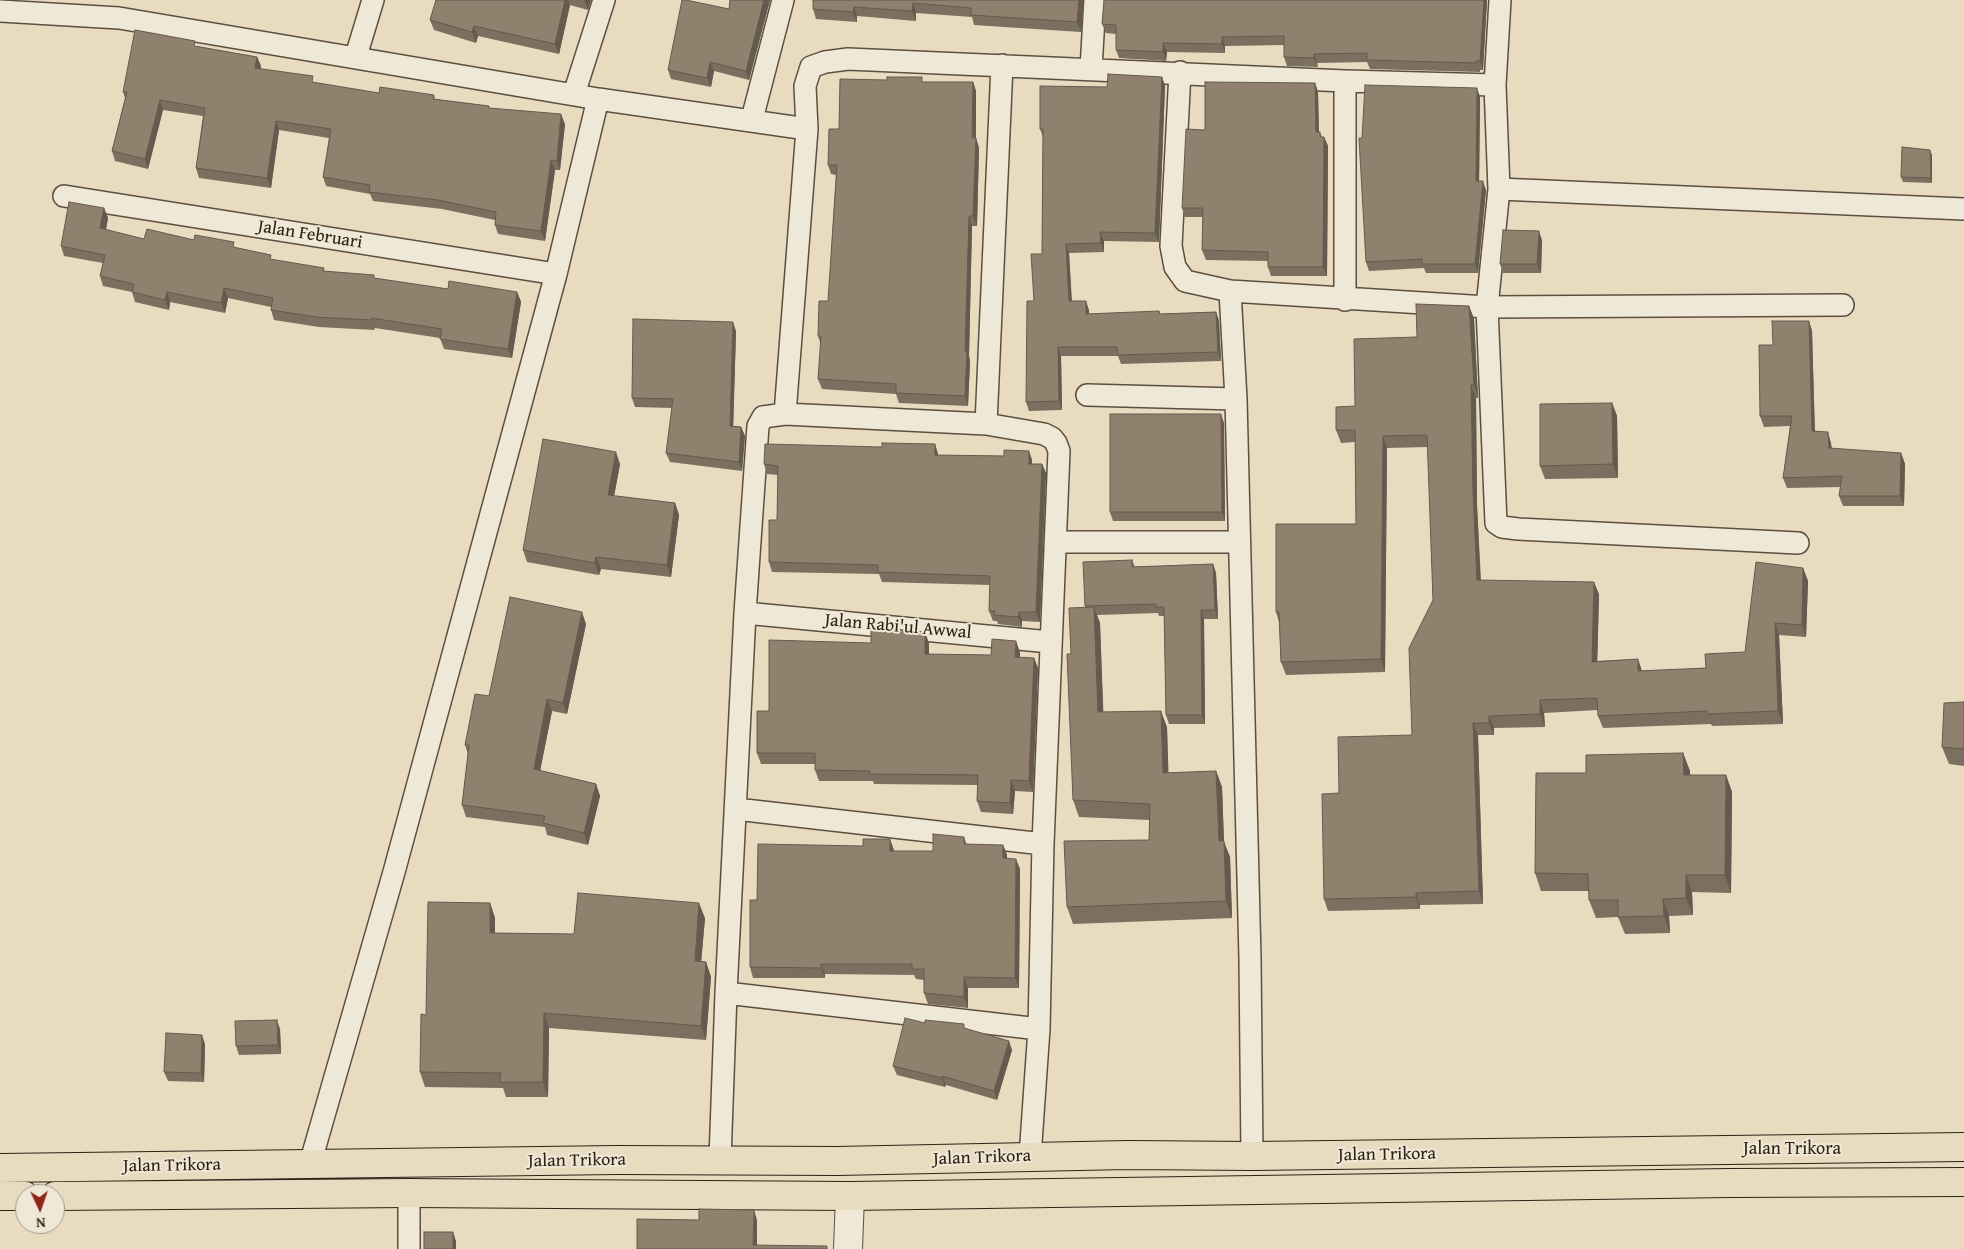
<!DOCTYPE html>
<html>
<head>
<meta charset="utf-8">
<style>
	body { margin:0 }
	#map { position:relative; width:1964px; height:1249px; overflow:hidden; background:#e8dbc0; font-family:"Gentium Book Plus",serif }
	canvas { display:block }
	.north { position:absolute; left:15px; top:1184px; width:50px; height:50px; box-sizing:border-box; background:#f0e8d6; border:1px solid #a39889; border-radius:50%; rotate:177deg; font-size:14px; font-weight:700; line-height:20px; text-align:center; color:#2f2016 }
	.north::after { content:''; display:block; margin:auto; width:18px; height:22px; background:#8f2418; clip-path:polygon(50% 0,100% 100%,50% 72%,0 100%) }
</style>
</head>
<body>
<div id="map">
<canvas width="1964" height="1249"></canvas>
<div class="north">N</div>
</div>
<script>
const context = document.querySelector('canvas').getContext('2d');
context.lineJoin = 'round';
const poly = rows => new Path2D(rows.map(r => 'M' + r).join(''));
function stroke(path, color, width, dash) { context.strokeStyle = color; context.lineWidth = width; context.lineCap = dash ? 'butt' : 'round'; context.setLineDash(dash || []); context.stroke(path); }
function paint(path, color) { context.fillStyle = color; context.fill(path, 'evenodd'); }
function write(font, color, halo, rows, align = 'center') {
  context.font = font + ' "Gentium Book Plus",serif'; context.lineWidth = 4; context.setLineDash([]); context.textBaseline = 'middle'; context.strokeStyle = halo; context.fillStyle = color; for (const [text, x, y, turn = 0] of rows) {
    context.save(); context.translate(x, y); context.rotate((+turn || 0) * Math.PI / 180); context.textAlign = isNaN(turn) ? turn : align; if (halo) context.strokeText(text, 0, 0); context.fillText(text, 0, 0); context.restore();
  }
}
const minor = poly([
	[1500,0,1495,85,1499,189,1487,307,1496,523,1502,527,1518,529,1798,543],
	[0,11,119,18,598,99,807,129],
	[356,56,373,0],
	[1091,69,1095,0],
	[1180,72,1171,246,1175,267,1185,281,1230,291,1487,307,1843,305],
	[1345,81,1345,300],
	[574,94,604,0],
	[752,119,783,0],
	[1499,189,1964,209],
	[64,196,556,274],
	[1230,291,1236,399,1250,959,1252,1156],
	[1087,395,1236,399],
	[785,414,807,129,805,86,811,67,825,62,848,59,1345,81,1495,85],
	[986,424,1002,65],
	[1067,542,1238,542],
	[745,613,1050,642],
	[736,809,1043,844],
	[726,993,1039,1029],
	[720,1159,726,993,745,613,758,426,763,417,785,414,986,424,1044,434,1052,438,1056,443,1059,451,1043,844,1039,1029,1030,1157],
	[310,1164,394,872,556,274,598,99],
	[409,1193,409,1249]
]);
const tertiary = poly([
	[848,1249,850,1196]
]);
const primary = poly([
	[0,1168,617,1160,837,1161,1128,1155,1252,1156,1964,1147],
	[0,1196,25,1196],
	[55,1196,409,1193,850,1196,1729,1183,1964,1182]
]);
stroke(minor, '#5d4f40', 24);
stroke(tertiary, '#5d4f40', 30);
stroke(primary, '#2f2016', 30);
stroke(minor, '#f0e8d6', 21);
stroke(tertiary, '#f0e8d6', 28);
stroke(primary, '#e8dbc0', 28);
paint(poly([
	[436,0,591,0,588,10,570,5,559,54,478,36,476,43,434,30,430,20],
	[730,0,770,0,749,80,714,71,711,87,671,79,668,70,729,9],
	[813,0,1084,0,1081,32,974,25,972,17,916,13,916,21,857,16,857,22,816,19,813,9],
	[1104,0,1487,0,1483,70,1480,70,1480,72,1370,69,1367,62,1317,63,1318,67,1287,66,1284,57,1284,45,1225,46,1225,53,1167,52,1166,61,1119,58,1116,50,1116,34,1106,33,1102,24],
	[197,46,257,57,261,66,260,69,315,83,379,93,434,95,435,99,489,106,489,108,565,124,560,170,555,170,545,241,498,234,495,225,495,220,442,209,373,201,370,194,326,186,323,177,329,138,279,130,271,188,199,178,196,168,203,116,163,110,148,169,115,161,112,151,125,98,123,92],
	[1162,77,1165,86,1159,242,1104,241,1104,252,1069,253,1072,301,1089,310,1089,314,1161,314,1216,312,1219,321,1221,361,1121,364,1118,356,1061,356,1062,410,1029,411,1026,402,1034,301,1042,254,1043,137,1040,129,1107,87],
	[924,82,973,82,976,91,976,138,979,148,977,226,972,226,969,356,970,361,968,406,899,403,896,394,822,389,818,379,821,345,818,336,828,301,836,175,831,174,828,165,839,129],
	[1315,83,1318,92,1319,132,1320,132,1322,137,1324,137,1328,146,1327,276,1271,276,1268,267,1268,261,1206,260,1202,250,1203,217,1185,217,1182,208,1205,130],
	[1480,97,1479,181,1486,190,1478,273,1426,273,1424,268,1369,271,1366,262,1362,138],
	[1932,155,1932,183,1903,182,1901,177],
	[104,208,108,218,106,230,144,239,194,240,236,248,273,260,325,271,448,289,517,292,521,302,512,358,444,349,440,338,375,328,374,330,319,327,274,320,271,310,271,307,228,298,225,313,170,302,169,310,135,302,132,292,103,286,100,276,103,263,64,256,61,246],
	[1542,240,1541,273,1503,273,1500,264],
	[1469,306,1474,319,1478,398,1476,398,1477,505,1481,580,1599,594,1597,661,1638,659,1642,671,1706,668,1745,652,1803,568,1808,581,1806,637,1779,635,1783,724,1712,726,1711,724,1603,728,1598,716,1598,710,1544,713,1545,727,1494,728,1494,735,1478,735,1483,904,1420,905,1420,909,1328,911,1324,899,1339,793,1412,735,1433,600,1428,447,1387,448,1385,672,1286,675,1281,662,1279,622,1276,612,1356,524,1355,442,1341,443,1336,430,1355,406,1417,337],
	[1809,321,1812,331,1815,431,1831,443,1832,449,1901,453,1905,464,1904,506,1843,506,1839,496,1841,487,1787,488,1783,478,1790,426,1764,427,1760,416,1773,345],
	[736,331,733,426,741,427,745,436,742,471,670,462,666,453,672,408,635,407,632,398],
	[1612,403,1617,416,1618,478,1545,479,1540,466],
	[1224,423,1225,521,1113,521,1110,512],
	[935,444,938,455,1004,456,1029,451,1032,460,1032,464,1042,464,1046,473,1040,622,1022,621,1022,627,998,624,997,621,993,621,989,611,990,585,882,582,879,574,772,572,769,562,777,520,778,475,767,474,764,464,882,447],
	[620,464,614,496,675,503,679,515,671,577,601,569,599,575,527,562,523,550],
	[1132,560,1135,567,1213,564,1216,573,1218,619,1204,619,1205,724,1169,724,1166,715,1164,616,1159,616,1158,613,1097,615,1100,623,1103,712,1167,727,1168,773,1216,771,1222,787,1224,842,1230,857,1232,918,1073,924,1067,907,1149,840,1149,820,1079,817,1073,800,1071,654,1085,607,1085,606],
	[586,624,567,714,552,711,540,771,596,784,600,796,588,845,547,835,545,827,466,817,462,805,468,754,465,745,489,696],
	[871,643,929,643,929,654,991,655,1020,652,1020,657,1034,658,1038,668,1033,792,1015,791,1013,814,981,812,977,801,978,785,874,784,873,781,819,781,815,770,815,764,761,764,757,753,769,711],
	[1964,702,1964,766,1949,764,1942,747],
	[1683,753,1690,771,1690,775,1726,775,1732,792,1731,893,1692,892,1693,915,1669,916,1670,933,1625,934,1618,917,1596,918,1589,900,1589,891,1541,891,1535,873,1586,773],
	[964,837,967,845,1003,845,1007,855,1007,858,1020,869,1019,988,968,988,968,1008,928,1004,924,993,924,980,916,979,914,975,825,974,825,978,753,978,750,967,757,900,894,851,933,851],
	[490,903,495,918,495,933,574,934,705,918,701,961,706,962,711,977,706,1040,549,1028,548,1097,506,1097,503,1088,425,1087,420,1072,426,1015],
	[965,1028,1012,1050,997,1100,946,1085,945,1087,897,1075,893,1066],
	[280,1029,281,1054,239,1055,236,1046],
	[205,1044,204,1082,168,1081,164,1072]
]), '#7b6f5f');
paint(poly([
	[565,0,568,0,570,5,559,54,555,44],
	[584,0,591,0,588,10],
	[764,0,770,0,749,80,746,71],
	[1079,0,1084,0,1081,32,1077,22],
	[1484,0,1487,0,1483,70,1480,61],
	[913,3,916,13,916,21,912,11],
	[854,7,857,16,857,22,853,12],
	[474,26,478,36,476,43,472,32],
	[1222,37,1225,46,1225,53,1222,44],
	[1163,43,1167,52,1166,61,1163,52],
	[1314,54,1317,63,1318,67,1314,58],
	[257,57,261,66,259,78,255,68],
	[710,62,714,71,711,87,707,78],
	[1162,77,1165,86,1159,242,1155,233],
	[973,82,976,91,976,138,979,148,977,226,973,216],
	[1315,83,1318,92,1319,141,1316,132],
	[1477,88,1480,97,1479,190,1476,181],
	[160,100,163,110,148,169,145,159],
	[561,114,565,124,560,170,557,161],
	[276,121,279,130,271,188,267,178],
	[1324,137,1328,146,1327,276,1323,267],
	[1930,150,1932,155,1932,183,1931,178],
	[551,160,555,170,545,241,541,231],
	[1483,181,1486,190,1478,273,1475,264],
	[104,208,108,218,104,238,100,228],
	[969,216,972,226,969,356,970,361,968,406,965,396,965,351],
	[1539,231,1542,240,1541,273,1537,264],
	[1100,232,1104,241,1104,252,1101,243],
	[1066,244,1069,253,1072,310,1069,301],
	[224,288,228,298,225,313,221,303],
	[167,292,170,302,169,310,165,300],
	[517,292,521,302,512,358,508,349],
	[1086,301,1089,310,1089,323,1086,314],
	[1469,306,1474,319,1478,398,1474,385],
	[1216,312,1219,321,1221,361,1218,352],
	[1809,321,1812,331,1815,442,1812,431],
	[733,322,736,331,733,435,730,426],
	[1058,347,1061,356,1062,410,1059,401],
	[1471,385,1476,398,1477,505,1481,592,1477,580,1473,492],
	[1612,403,1617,416,1618,478,1613,464],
	[1221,414,1224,423,1225,521,1222,512],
	[741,427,745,436,742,471,739,462],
	[1828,432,1831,443,1832,459,1829,448],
	[1383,436,1387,448,1385,672,1381,659],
	[935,444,938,454,938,465,935,455],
	[1029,451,1032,460,1032,473,1029,464],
	[616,452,620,464,612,507,608,495],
	[1901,453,1905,464,1904,506,1900,496],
	[1042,464,1046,473,1040,622,1036,612],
	[675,503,679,515,671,577,667,565],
	[596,557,601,569,599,575,595,563],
	[1213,564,1216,573,1218,619,1215,610],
	[1803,568,1808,581,1806,637,1802,625],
	[1594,582,1599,594,1597,674,1592,662],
	[1094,607,1100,623,1104,729,1098,712],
	[1201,610,1204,619,1205,724,1202,715],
	[582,612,586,624,567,714,563,703],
	[1019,612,1022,621,1022,627,1018,617],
	[1775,623,1779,635,1783,724,1778,711],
	[925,632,929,643,929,665,925,654],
	[1016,641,1020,652,1019,667,1015,657],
	[1034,658,1038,668,1033,792,1029,781],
	[1638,659,1642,672,1638,671],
	[547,699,552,711,538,781,534,769],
	[1540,700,1544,713,1545,727,1540,714],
	[1161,711,1167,727,1169,789,1163,773],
	[1489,716,1494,728,1494,735,1489,723],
	[1473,723,1478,735,1483,904,1479,891],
	[1683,753,1690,771,1690,792,1684,775],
	[1216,771,1222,787,1224,842,1230,857,1232,918,1226,901,1219,841],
	[1726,775,1732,792,1731,893,1725,875],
	[1011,780,1015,791,1013,814,1010,803],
	[596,784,600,796,588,845,584,833],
	[890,839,894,850,893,861,890,851],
	[1003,845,1007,855,1007,869,1003,858],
	[1016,859,1020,869,1019,988,1015,978],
	[1686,875,1692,892,1693,915,1686,898],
	[1416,893,1420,905,1420,909,1416,897],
	[1663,899,1669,916,1670,933,1664,916],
	[490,903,495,918,495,948,490,933],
	[699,903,705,918,700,976,695,961],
	[706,962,711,977,706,1040,701,1026],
	[821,964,825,974,825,978,821,968],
	[964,977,968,988,968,1008,964,997],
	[544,1013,549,1028,548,1097,543,1082],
	[277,1020,280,1029,281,1054,278,1045],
	[202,1035,205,1044,204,1082,201,1073],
	[1009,1041,1012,1050,997,1100,994,1091],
	[942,1076,946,1085,945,1087,942,1078],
	[754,1210,757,1220,757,1249,753,1245],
	[453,1232,456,1241,456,1249,453,1249]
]), '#645a4d');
const building = poly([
	[436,0,565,0,555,44,474,26,472,32,430,20,436,0],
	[682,0,686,0,729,9,730,0,764,0,746,71,710,62,707,78,668,70,682,0],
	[813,0,1079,0,1077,22,971,15,971,8,913,3,912,11,854,7,853,12,813,9,813,0],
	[1104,0,1484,0,1480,61,1476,61,1476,63,1367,60,1367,53,1314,54,1314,58,1284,57,1284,36,1222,37,1222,44,1163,43,1163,52,1116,50,1116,25,1102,24,1104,0],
	[135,30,195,41,194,46,257,57,255,68,313,76,312,82,379,93,380,87,434,95,433,99,489,106,489,108,561,114,557,161,551,160,541,231,495,225,496,212,438,200,369,192,370,185,323,177,331,129,276,121,267,178,196,168,205,108,160,100,145,159,112,151,127,92,123,92,135,30],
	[1108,74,1162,77,1155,233,1100,232,1101,243,1066,244,1069,301,1086,301,1086,314,1159,311,1160,314,1216,312,1218,352,1118,355,1117,347,1058,347,1059,401,1026,402,1027,301,1034,301,1031,254,1042,254,1043,129,1040,129,1040,86,1107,87,1108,74],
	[887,77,922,77,922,82,973,82,972,138,976,138,973,216,969,216,965,351,967,351,965,396,896,393,896,384,818,379,821,336,818,336,819,301,828,301,837,165,828,165,829,129,839,129,840,79,887,80,887,77],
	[1205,82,1315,83,1316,132,1320,132,1320,137,1324,137,1323,267,1268,267,1268,252,1202,250,1203,208,1182,208,1186,129,1205,130,1205,82],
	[1365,85,1477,88,1476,181,1483,181,1475,264,1422,264,1422,259,1366,262,1359,138,1362,138,1365,85],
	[1902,147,1930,150,1931,178,1901,177,1902,147],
	[69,202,104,208,100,228,144,239,147,229,194,240,195,235,234,242,233,247,271,255,270,259,324,268,323,271,374,275,374,278,448,289,449,281,517,292,508,349,440,339,442,329,371,318,371,320,316,317,271,310,273,298,224,288,221,303,167,292,165,300,132,292,134,284,100,276,105,255,61,246,69,202],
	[1503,230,1539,231,1537,264,1500,264,1503,230],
	[1416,304,1469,306,1474,385,1471,385,1473,492,1477,580,1594,582,1592,662,1638,659,1638,671,1706,668,1705,654,1745,652,1756,562,1803,568,1802,625,1775,623,1778,711,1707,714,1707,711,1598,716,1597,698,1540,700,1540,714,1489,716,1489,723,1473,723,1479,891,1416,893,1416,897,1324,899,1322,794,1339,793,1338,737,1412,735,1409,648,1433,600,1427,435,1383,436,1381,659,1281,662,1279,612,1276,612,1276,524,1356,524,1355,430,1336,430,1336,407,1355,406,1354,339,1417,337,1416,304],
	[633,319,733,322,730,426,741,427,739,462,666,453,673,399,632,398,633,319],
	[1772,321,1809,321,1812,431,1828,432,1829,448,1901,453,1900,496,1839,496,1842,476,1783,478,1792,416,1760,416,1759,345,1773,345,1772,321],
	[1612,403,1613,464,1540,466,1540,404,1612,403],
	[1110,414,1221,414,1222,512,1110,512,1110,414],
	[543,439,616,452,608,495,675,503,667,565,596,557,595,563,523,550,543,439],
	[882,443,935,444,935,455,1004,456,1004,450,1029,451,1029,464,1042,464,1036,612,1019,612,1018,617,994,615,995,611,989,611,990,576,878,572,878,565,769,562,769,520,777,520,778,466,764,464,765,444,882,447,882,443],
	[1132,560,1132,567,1213,564,1215,610,1201,610,1202,715,1166,715,1164,607,1156,607,1156,604,1085,606,1083,562,1132,560],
	[510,597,582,612,563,703,547,699,534,769,596,784,584,833,543,823,545,816,462,805,469,745,465,745,475,694,489,696,510,597],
	[1094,607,1098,712,1161,711,1163,773,1216,771,1219,841,1224,841,1226,901,1067,907,1064,841,1149,840,1150,804,1073,800,1067,654,1071,654,1069,608,1094,607],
	[871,627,925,632,925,654,991,655,992,639,1016,641,1015,657,1034,658,1029,781,1011,780,1010,803,977,801,978,775,870,774,870,771,815,770,815,753,757,753,757,711,769,711,769,640,871,643,871,627],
	[1964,702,1964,749,1942,747,1944,703,1964,702],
	[1683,753,1684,775,1726,775,1725,875,1686,875,1686,898,1663,899,1664,916,1618,917,1618,900,1589,900,1588,874,1535,873,1536,773,1586,773,1586,755,1683,753],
	[933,834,964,837,964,844,1003,845,1003,858,1016,859,1015,978,964,977,964,997,924,993,924,969,912,969,912,964,821,964,821,968,750,967,750,900,757,900,758,844,863,846,863,839,890,839,890,851,933,851,933,834],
	[578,893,699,903,695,961,706,962,701,1026,544,1013,543,1082,500,1082,501,1073,420,1072,421,1014,426,1015,428,902,490,903,490,933,574,934,578,893],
	[905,1018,925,1023,925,1020,964,1024,964,1028,1009,1041,994,1091,942,1076,942,1078,893,1066,905,1018],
	[277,1020,278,1045,236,1046,235,1021,277,1020],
	[166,1033,202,1035,201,1073,164,1072,166,1033],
	[699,1209,754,1210,753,1245,827,1246,827,1249,637,1249,637,1219,699,1220,699,1209],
	[424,1232,453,1232,453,1249,424,1249,424,1232]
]);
paint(building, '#8f816e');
stroke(building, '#645a4d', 1);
write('18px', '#2f2016', '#f0e8d6', [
	["Jalan Februari",310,235,9],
	["Jalan Rabi'ul Awwal",898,627,5],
	["Jalan Trikora",1792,1149],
	["Jalan Trikora",1387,1155,-1],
	["Jalan Trikora",982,1158,-2],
	["Jalan Trikora",577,1161,-1],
	["Jalan Trikora",172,1166,-1]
]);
</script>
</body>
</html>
